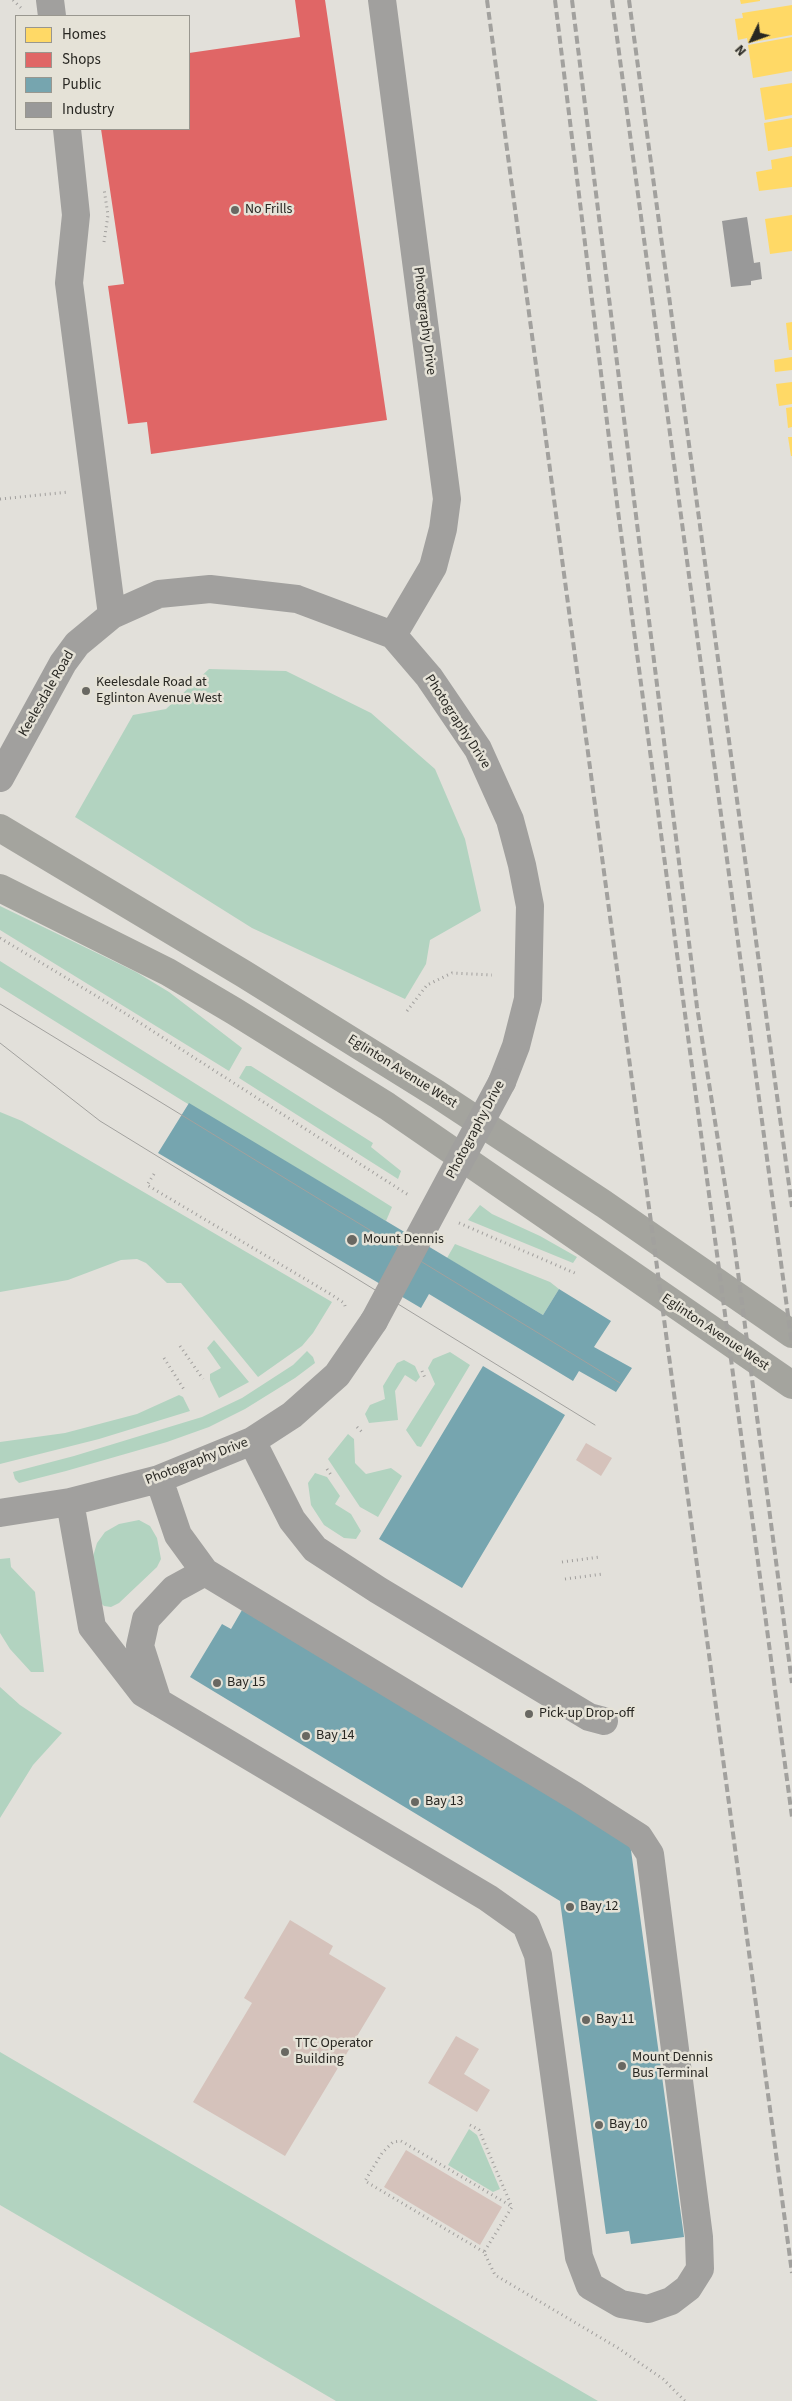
<!DOCTYPE html>
<html>
<head>
<meta charset="utf-8">
<style>
	body { margin:0 }
	#map { position:relative; width:792px; height:2401px; overflow:hidden; background:#e2e0da; font-family:"Source Sans 3",sans-serif }
	canvas { display:block }
	.legend { position:absolute; left:15px; top:15px; width:175px; height:115px; box-sizing:border-box; background:#e5e2d7; border:1px solid #99978f; margin:0; padding:6px 9px; list-style:none; font-size:15px; color:#282722 }
	.legend li { display:flex; align-items:center; gap:10px; height:25px }
	.legend b { width:25px; border:1px solid #99978f }
	.north { position:absolute; left:727px; top:15px; width:50px; height:50px; -webkit-text-stroke:4px #e5e2d7; paint-order:stroke; rotate:228deg; font-size:14px; font-weight:700; line-height:20px; text-align:center; color:#282722 }
	.north::after { content:''; display:block; margin:auto; width:18px; height:22px; background:#282722; clip-path:polygon(50% 0,100% 100%,50% 72%,0 100%) }
</style>
</head>
<body>
<div id="map">
<canvas width="792" height="2401"></canvas>
<ul class="legend">
<li><b style="height:14px;background:#ffd966"></b>Homes</li>
<li><b style="height:14px;background:#e06666"></b>Shops</li>
<li><b style="height:14px;background:#76a5af"></b>Public</li>
<li><b style="height:14px;background:#999"></b>Industry</li>
</ul>
<div class="north">N</div>
</div>
<script>
const context = document.querySelector('canvas').getContext('2d');
context.lineJoin = 'round';
function paint(path, color) { context.fillStyle = color; context.fill(path, 'evenodd'); }
const poly = rows => new Path2D(rows.map(r => 'M' + r).join(''));
function stroke(path, color, width, dash) { context.strokeStyle = color; context.lineWidth = width; context.lineCap = dash ? 'butt' : 'round'; context.setLineDash(dash || []); context.stroke(path); }
function write(font, color, halo, rows, align = 'center') {
  context.font = font + ' "Source Sans 3",sans-serif'; context.lineWidth = 5; context.setLineDash([]); context.textBaseline = 'middle'; context.strokeStyle = halo; context.fillStyle = color; for (const [text, x, y, turn = 0] of rows) {
    context.save(); context.translate(x, y); context.rotate((+turn || 0) * Math.PI / 180); context.textAlign = isNaN(turn) ? turn : align; if (halo) context.strokeText(text, 0, 0); context.fillText(text, 0, 0); context.restore();
  }
}
paint(poly([
	[209,669,286,671,371,713,435,769,465,839,481,911,430,940,426,964,405,999,252,928,75,817,133,715,166,709],
	[0,906,136,972,169,992,242,1048,229,1071,0,930],
	[0,961,392,1207,386,1221,183,1101,0,987],
	[246,1066,251,1066,373,1143,371,1147,401,1171,398,1179,239,1078],
	[0,1112,22,1121,332,1302,313,1333,302,1346,258,1377,181,1283,167,1283,146,1263,137,1259,121,1260,68,1280,0,1292],
	[480,1205,492,1214,540,1236,577,1257,573,1263,468,1220],
	[455,1244,550,1282,559,1289,543,1315,447,1258],
	[214,1340,249,1382,219,1398,210,1380,210,1374,221,1368,207,1348],
	[307,1351,313,1357,315,1363,295,1378,245,1409,209,1427,167,1442,66,1471,19,1483,15,1479,13,1472,74,1456,202,1417,242,1398,293,1365],
	[450,1352,470,1365,421,1447,417,1446,406,1430,435,1384,428,1368,433,1359],
	[404,1360,415,1366,420,1377,416,1382,405,1375,395,1391,398,1420,369,1423,365,1414,370,1405,385,1399,383,1386,397,1363],
	[179,1395,183,1397,190,1411,99,1439,0,1464,0,1442,65,1433,137,1414],
	[348,1434,354,1439,355,1463,366,1474,391,1468,402,1476,378,1517,360,1507,328,1459],
	[315,1473,327,1477,340,1496,335,1504,351,1514,361,1531,356,1539,344,1538,324,1525,311,1505,308,1483],
	[139,1520,150,1526,157,1538,161,1559,157,1567,119,1603,111,1607,104,1606,98,1600,91,1563,97,1543,105,1532,119,1524],
	[10,1558,11,1567,35,1592,44,1672,31,1672,10,1649,0,1633,0,1559],
	[0,1687,20,1705,62,1733,33,1765,0,1818],
	[0,2052,448,2314,598,2401,336,2401,0,2205],
	[469,2129,477,2135,500,2189,493,2192,448,2165]
]), '#b2d3c0');
paint(poly([
	[740,0,760,0,760,1,741,4],
	[792,5,792,35,748,43,747,38,738,40,735,19,743,18,742,13],
	[792,37,792,71,753,78,748,45],
	[792,83,792,115,765,120,760,88],
	[792,118,792,147,768,151,764,123],
	[792,156,792,187,759,191,756,172,772,169,771,160],
	[792,215,792,251,770,254,765,219],
	[792,322,792,350,789,350,786,323],
	[792,357,792,370,775,372,774,360],
	[792,382,792,404,779,406,776,384],
	[792,407,792,427,788,428,786,408],
	[788,437,792,437,792,456,791,456]
]), '#ffd966');
paint(poly([
	[295,0,325,0,387,420,151,454,147,422,128,424,108,286,124,284,101,129,189,129,189,53,300,37]
]), '#e06666');
paint(poly([
	[189,1103,543,1315,559,1289,611,1321,594,1347,632,1368,616,1392,579,1371,573,1381,429,1294,421,1308,158,1153],
	[483,1366,565,1415,462,1588,379,1539],
	[242,1610,630,1843,684,2237,631,2244,629,2231,606,2234,560,1901,190,1677,222,1624,231,1629]
]), '#76a5af');
paint(poly([
	[747,217,754,263,760,262,762,279,751,281,751,285,731,287,722,221]
]), '#999');
paint(poly([
	[586,1443,612,1458,601,1476,576,1460],
	[290,1920,333,1946,329,1954,386,1988,285,2156,193,2102,252,2003,244,1998],
	[456,2036,479,2049,464,2074,490,2090,477,2112,428,2083],
	[406,2150,502,2207,480,2245,384,2187]
]), '#d5c2bb');
stroke(poly([
	[13,0,21,8],
	[104,242,108,215,104,189],
	[0,499,69,492],
	[0,938,123,1012,410,1196],
	[407,1011,427,985,452,973,492,975],
	[154,1174,147,1185,332,1295,344,1303,346,1309],
	[459,1223,577,1274],
	[180,1346,203,1379],
	[164,1358,185,1391],
	[422,1371,425,1378],
	[357,1427,362,1432],
	[327,1469,331,1475],
	[562,1562,600,1557],
	[565,1579,603,1574],
	[470,2125,479,2130,512,2207,484,2252,495,2275,618,2348,663,2379,685,2401],
	[484,2252,365,2181,382,2153,393,2142,401,2141,511,2206]
]), '#a19f9d', 3, [1, 4]);
stroke(poly([
	[50,0,52,16],
	[382,0,447,499,443,529,433,567,393,635],
	[67,129,76,215,69,283,112,615],
	[0,778,63,663,77,644,112,615,159,594,210,589,297,599,393,635,429,677,478,749,510,820,522,865,530,906,528,999,516,1046,502,1082],
	[252,1441,292,1520,315,1549,378,1590,589,1717,604,1721],
	[70,1502,92,1627,143,1693,488,1898,526,1925,538,1955,579,2257,590,2286,621,2304,648,2309,671,2301,688,2288,700,2269,699,2237,650,1854,639,1837,575,1796,205,1572,178,1535,159,1479],
	[0,1513,70,1502,159,1479,252,1441,292,1415,337,1375,374,1321],
	[158,1702,140,1646,146,1619,174,1589,205,1572]
]), '#a1a09e', 28);
stroke(poly([
	[0,828,244,974,437,1094,604,1204,792,1334],
	[0,888,168,972,234,1011,387,1106,792,1385]
]), '#a4a49e', 28);
stroke(poly([
	[0,1004,620,1383],
	[0,1043,100,1121,595,1425]
]), '#a2a19e', 1);
stroke(poly([
	[487,0,792,2273],
	[555,0,618,511,792,1817],
	[572,0,697,1007,734,1242,792,1683],
	[612,0,792,1345],
	[629,0,792,1207]
]), '#a2a19e', 4, [8, 4]);
stroke(poly([
	[374,1321,502,1082]
]), '#a1a09e', 28);
for (const [x, y, r, color] of [
	[235,210,5,"#696862"],
	[86,691,5,"#696862"],
	[352,1240,6,"#696862"],
	[217,1683,5,"#696862"],
	[529,1714,5,"#696862"],
	[306,1736,5,"#696862"],
	[415,1802,5,"#696862"],
	[570,1907,5,"#696862"],
	[586,2020,5,"#696862"],
	[285,2052,5,"#696862"],
	[622,2066,5,"#696862"],
	[599,2125,5,"#696862"]
]) { const dot = new Path2D(); dot.arc(x, y, r, 0, 2 * Math.PI); context.fillStyle = color; context.fill(dot); stroke(dot, '#e5e2d7', 2); }
write('14px', '#282722', '#e5e2d7', [
	["No Frills",245,210],
	["Keelesdale Road at",96,683],
	["Eglinton Avenue West",96,699],
	["Mount Dennis",363,1240],
	["Bay 15",227,1683],
	["Pick-up Drop-off",539,1714],
	["Bay 14",316,1736],
	["Bay 13",425,1802],
	["Bay 12",580,1907],
	["Bay 11",596,2020],
	["TTC Operator",295,2044],
	["Building",295,2060],
	["Mount Dennis",632,2058],
	["Bus Terminal",632,2074],
	["Bay 10",609,2125]
], 'left');
write('14px', '#282722', '#e5e2d7', [
	["Photography Drive",424,321,83],
	["Keelesdale Road",47,694,-60],
	["Photography Drive",457,722,57],
	["Eglinton Avenue West",402,1072,32],
	["Photography Drive",476,1130,-62],
	["Eglinton Avenue West",715,1333,34],
	["Photography Drive",197,1462,-21]
]);
</script>
</body>
</html>
